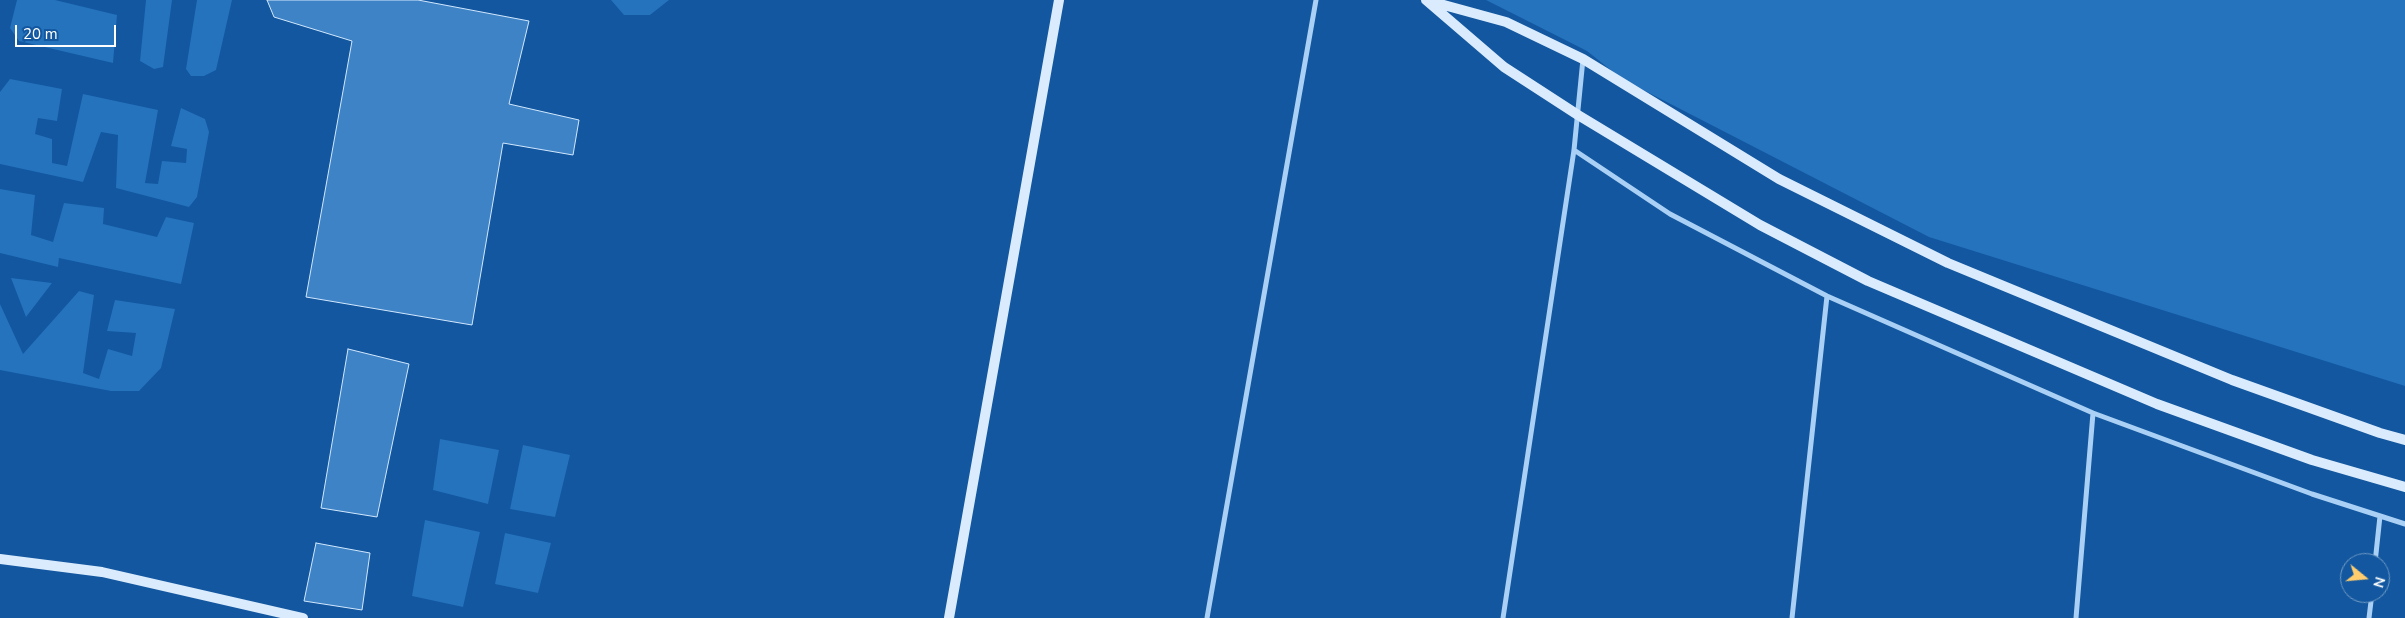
<!DOCTYPE html>
<html>
<head>
<meta charset="utf-8">
<style>
	body { margin:0 }
	#map { position:relative; width:2405px; height:618px; overflow:hidden; background:#12579f; font-family:"Nunito Sans",sans-serif }
	canvas { display:block }
	.north { position:absolute; left:2340px; top:553px; width:50px; height:50px; box-sizing:border-box; background:#12579f; border:1px solid #719ac5; border-radius:50%; rotate:107deg; font-size:14px; font-weight:700; line-height:20px; text-align:center; color:#fff }
	.north::after { content:''; display:block; margin:auto; width:18px; height:22px; background:#ffcd6d; clip-path:polygon(50% 0,100% 100%,50% 72%,0 100%) }
	.scale { position:absolute; left:15px; top:25px; width:101px; height:22px; box-sizing:border-box; border:2px solid #fff; border-top:0; padding-left:6px; font-size:15px; line-height:18px; white-space:nowrap; color:#fff; -webkit-text-stroke:4px #12579f; paint-order:stroke }
</style>
</head>
<body>
<div id="map">
<canvas width="2405" height="618"></canvas>
<div class="north">N</div>
<div class="scale">20 m</div>
</div>
<script>
const context = document.querySelector('canvas').getContext('2d');
context.lineJoin = 'round';
function paint(path, color) { context.fillStyle = color; context.fill(path, 'evenodd'); }
const poly = rows => new Path2D(rows.map(r => 'M' + r).join(''));
function stroke(path, color, width, dash) { context.strokeStyle = color; context.lineWidth = width; context.lineCap = dash ? 'butt' : 'round'; context.setLineDash(dash || []); context.stroke(path); }
paint(poly([
	[17,0,55,0,117,15,113,63,19,41,10,28],
	[146,0,172,0,163,67,154,69,140,61],
	[197,0,232,0,216,70,204,76,191,76,186,69],
	[611,0,669,0,650,15,624,15],
	[1486,0,2405,0,2405,386,1929,237,1622,79,1587,51],
	[10,79,62,89,57,121,38,118,35,134,52,139,52,163,67,166,83,94,158,110,145,183,158,184,162,161,186,163,187,149,171,146,181,108,205,119,209,132,197,197,189,207,116,188,118,135,101,132,83,182,0,164,0,92],
	[0,189,35,195,31,235,53,242,64,203,104,208,103,224,157,237,166,217,194,223,181,284,59,258,58,267,0,253],
	[11,278,52,283,26,317],
	[79,291,94,295,83,373,99,379,108,349,132,356,136,333,107,331,115,300,175,309,161,368,139,391,111,391,0,370,0,304,23,354],
	[440,439,499,450,488,504,433,490],
	[523,445,570,455,555,517,510,509],
	[425,520,480,532,463,607,412,596],
	[505,533,551,543,538,593,495,584]
]), '#2572bd');
const building = poly([
	[267,0,418,0,529,21,509,104,579,120,573,155,503,143,472,325,306,297,352,41,274,17,267,0],
	[348,349,409,364,377,517,321,508,348,349],
	[316,543,370,553,362,610,304,601,316,543]
]);
paint(building, '#3f83c7');
stroke(building, '#d2e8fe', 1);
stroke(poly([
	[1574,150,1670,214,1827,296,2093,413,2312,494,2405,524],
	[2375,563,2380,516],
	[1207,618,1316,0],
	[1503,618,1574,150,1583,59],
	[1792,618,1827,296],
	[2076,618,2093,413],
	[2369,618,2372,593]
]), '#aad0f5', 5);
stroke(poly([
	[1426,0,1504,67,1578,115,1760,225,1868,281,2157,404,2312,460,2405,487],
	[1429,1,1506,22,1583,59,1779,179,1948,263,2232,380,2380,433,2405,440],
	[0,559,102,572,303,618],
	[949,618,1059,0]
]), '#daebfd', 10);
</script>
</body>
</html>
